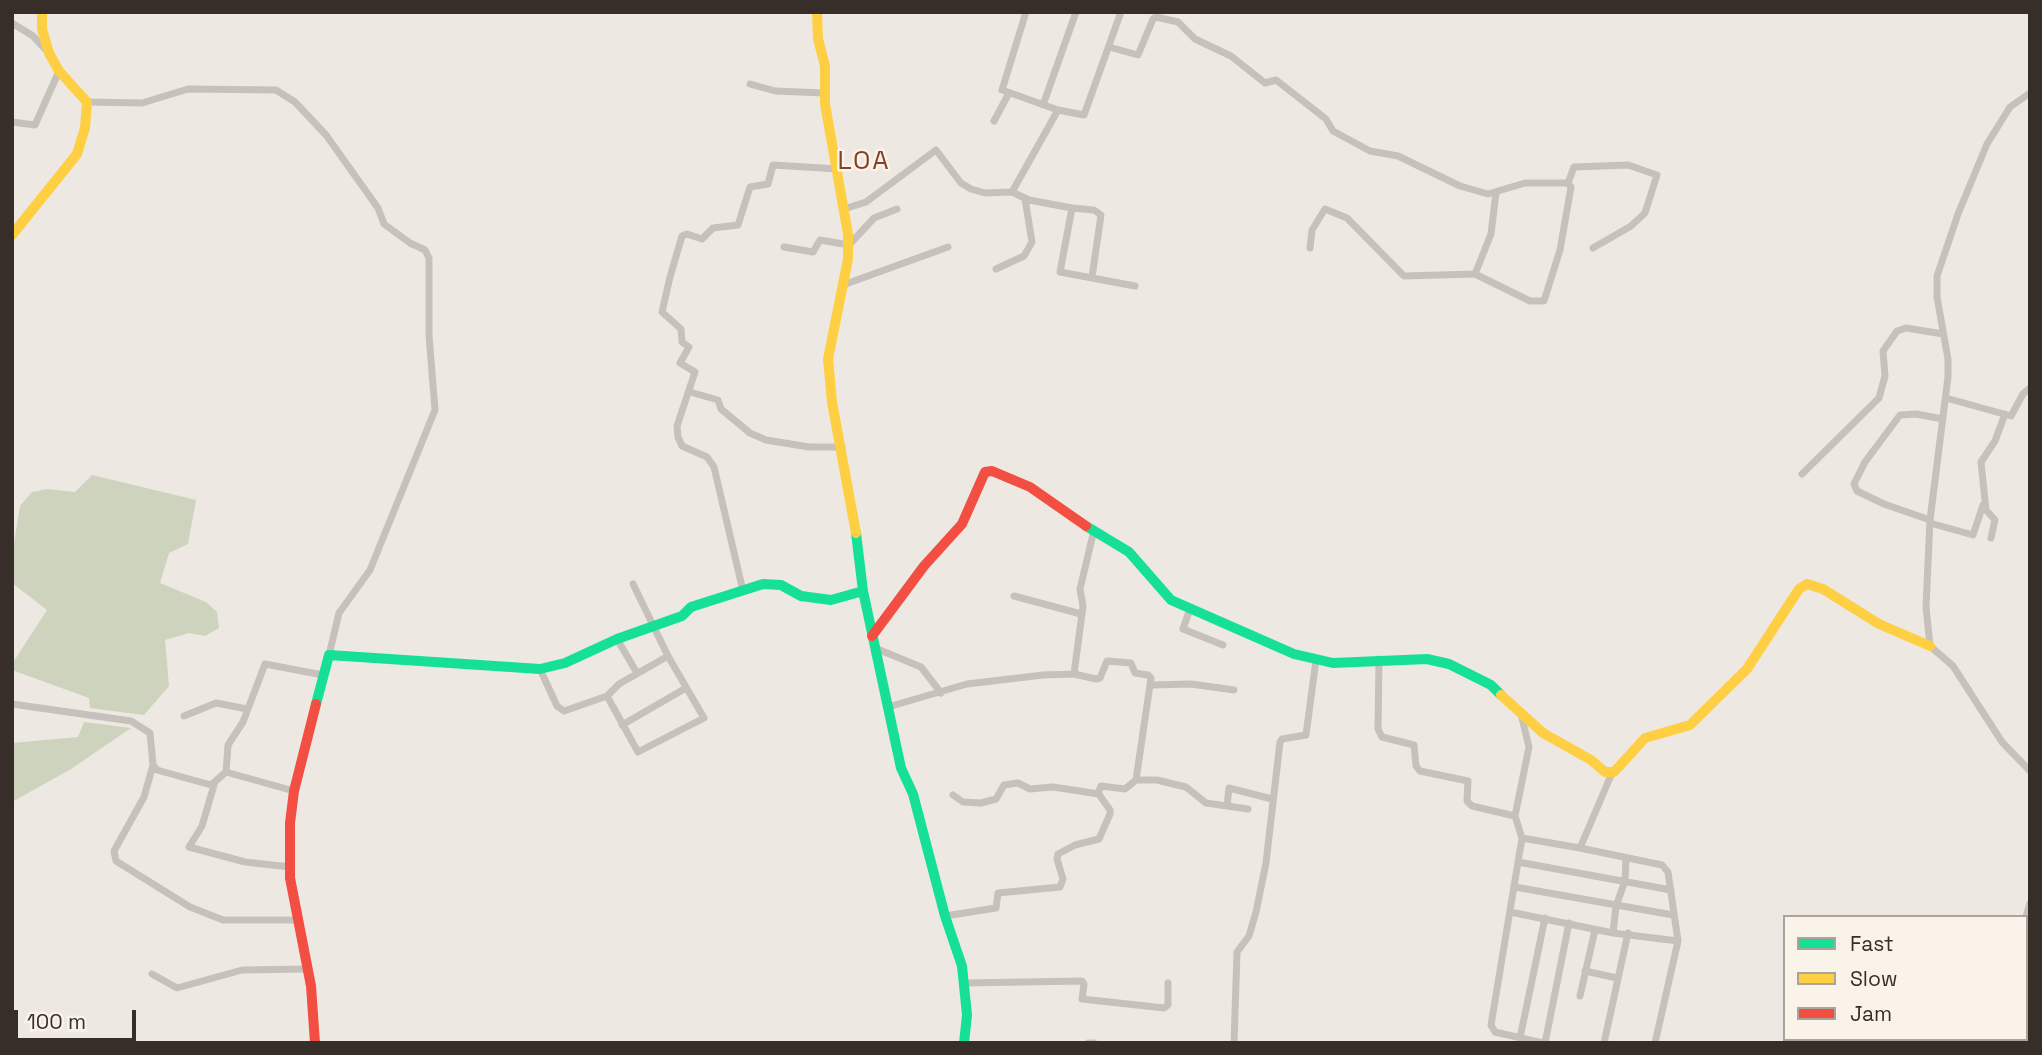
<!DOCTYPE html>
<html>
<head>
<meta charset="utf-8">
<style>
	body { margin:0 }
	#map { position:relative; width:2042px; height:1055px; overflow:hidden; background:#ede9e2; font-family:"Space Grotesk",sans-serif }
	canvas { display:block }
	.frame { position:absolute; inset:0; border:14px solid #372e29; pointer-events:none }
	.legend { position:absolute; left:1783px; top:915px; width:245px; height:126px; box-sizing:border-box; background:#faf3e9; border:2px solid #aca49c; margin:0; padding:9px 12px; list-style:none; font-size:21px; color:#372e29 }
	.legend li { display:flex; align-items:center; gap:14px; height:35px }
	.legend b { width:35px; border:2px solid #aca49c }
	.scale { position:absolute; left:14px; top:1010px; width:122px; height:32px; box-sizing:border-box; border:4px solid #372e29; border-top:0; padding-left:9px; font-size:21px; line-height:24px; white-space:nowrap; color:#372e29; -webkit-text-stroke:5px #faf3e9; paint-order:stroke }
</style>
</head>
<body>
<div id="map">
<canvas width="2042" height="1055"></canvas>
<div class="frame"></div>
<ul class="legend">
<li><b style="height:9px;background:#16e098"></b>Fast</li>
<li><b style="height:9px;background:#ffcf43"></b>Slow</li>
<li><b style="height:9px;background:#f24e42"></b>Jam</li>
</ul>
<div class="scale">100 m</div>
</div>
<script>
const context = document.querySelector('canvas').getContext('2d');
context.lineJoin = 'round';
function paint(path, color) { context.fillStyle = color; context.fill(path, 'evenodd'); }
const poly = rows => new Path2D(rows.map(r => 'M' + r).join(''));
function stroke(path, color, width, dash) { context.strokeStyle = color; context.lineWidth = width; context.lineCap = dash ? 'butt' : 'round'; context.setLineDash(dash || []); context.stroke(path); }
function write(font, color, halo, rows, align = 'center') {
  context.font = font + ' "Space Grotesk",sans-serif'; context.lineWidth = 5; context.setLineDash([]); context.textBaseline = 'middle'; context.strokeStyle = halo; context.fillStyle = color; for (const [text, x, y, turn = 0] of rows) {
    context.save(); context.translate(x, y); context.rotate((+turn || 0) * Math.PI / 180); context.textAlign = isNaN(turn) ? turn : align; if (halo) context.strokeText(text, 0, 0); context.fillText(text, 0, 0); context.restore();
  }
}
paint(poly([
	[92,475,196,500,188,544,169,553,160,583,206,602,217,612,219,628,205,636,189,633,165,640,169,686,144,715,90,708,89,698,12,670,12,664,47,610,12,583,12,555,20,506,32,492,48,489,75,492],
	[84,722,131,728,71,769,12,802,12,743,78,737]
]), '#cdd3bc');
stroke(poly([
	[12,23,33,36,46,50],
	[1109,47,1138,55,1153,19,1156,17,1178,22,1195,39,1231,56,1265,83,1276,80,1326,119,1333,131,1370,151,1398,156,1460,186,1488,194,1525,183,1568,183],
	[750,84,775,91,824,93],
	[2030,93,2010,107,1987,144,1958,214,1937,276,1937,297,1948,359,1948,377,1930,520,1926,607,1930,646,1953,666,2002,742,2030,771],
	[87,102,142,103,188,89,276,90,295,102,326,135,378,208,384,224,410,243,425,250,429,258,429,335,435,410,370,570,339,613,329,655],
	[1043,105,1076,12],
	[1058,110,1084,115,1121,12],
	[994,121,1009,93],
	[12,122,35,125,59,71],
	[1012,192,1029,200,1072,208,1060,272,1135,286],
	[1072,208,1094,210,1101,215,1092,277],
	[844,209,866,202,936,150,961,183,971,189,985,193,1012,192,1058,110,1002,90,1026,12],
	[784,247,813,252,820,240,849,245,874,218,897,209],
	[1310,248,1312,230,1325,209,1347,218,1404,276,1475,274,1530,301,1544,301,1560,250,1571,187,1568,183,1574,167,1628,165,1657,175,1645,213,1631,226,1593,248],
	[996,269,1024,256,1032,242,1025,199],
	[1475,274,1491,234,1496,192],
	[843,285,948,247],
	[690,392,718,400,721,409,750,433,766,440,809,447,842,447],
	[1946,398,2011,416,2023,394,2030,388],
	[1802,474,1879,398,1885,376,1883,351,1897,331,1906,328,1943,334],
	[1930,520,1884,504,1857,491,1854,484,1865,462,1900,415,1916,414,1943,419],
	[1930,523,1973,535,1983,505],
	[1991,538,1995,520,1986,510,1981,462,1995,441,2005,414],
	[743,591,714,467,707,457,682,446,678,437,677,426,695,372,680,363,689,347,682,342,681,329,662,312,670,277,682,236,687,234,702,239,713,228,738,225,750,187,768,184,773,165,838,169],
	[1014,596,1081,614],
	[1190,609,1183,629,1223,645],
	[617,639,637,673],
	[875,648,921,667,941,693],
	[1379,659,1378,729,1382,737,1414,745,1416,766,1420,771,1468,781,1467,801,1472,806,1515,816],
	[540,669,557,706,564,711,607,696,619,684,668,656],
	[1074,674,1083,606,1080,589,1094,530],
	[1151,685,1191,684,1234,690],
	[607,696,638,752,704,718,668,656,633,584],
	[12,704,131,721,150,733,153,765,144,797,114,851,116,861,190,907,223,920,297,920],
	[888,707,967,684,1043,675,1074,674,1096,679,1100,678,1107,661,1131,663,1135,673,1148,675,1151,678,1136,780],
	[1521,714,1529,747,1515,816,1522,838,1580,848,1612,773],
	[184,716,216,703,247,709],
	[622,725,686,688],
	[153,765,157,770,211,785,226,772,294,791],
	[226,772,228,745,243,722,265,664,323,675],
	[214,785,202,826,189,847,245,862,290,867],
	[953,795,963,802,981,803,996,799,1004,785,1018,783,1030,789,1053,787,1099,794],
	[1227,806,1229,788,1272,799],
	[1522,838,1491,1025,1495,1032,1543,1043],
	[1580,848,1662,865,1668,872,1678,941,1655,1043],
	[1518,862,1671,890],
	[1515,887,1673,915],
	[1510,912,1613,933,1678,941],
	[945,916,996,908,998,893,1060,887,1063,879,1057,859,1058,854,1075,845,1099,839,1110,814,1110,810,1098,793,1101,786,1125,789,1136,780,1157,780,1186,787,1206,803,1248,809],
	[2026,917,2030,903],
	[1613,933,1616,906,1625,881,1626,858],
	[1585,971,1617,978],
	[152,974,177,988,242,970,308,969],
	[964,983,1082,981,1084,984,1082,999,1164,1008,1168,1005,1168,983],
	[1580,996,1595,930],
	[1520,1038,1545,918],
	[1088,1043,1094,1043],
	[1234,1043,1237,952,1249,936,1256,912,1266,863,1280,742,1282,739,1306,735,1316,660],
	[1545,1043,1569,923],
	[1604,1043,1628,933],
	[1992,1043,1993,1039]
]), '#c6c1bb', 7);
stroke(poly([
	[1086,526,1129,552,1171,600,1294,654,1333,663,1427,659,1449,664,1491,685,1501,695],
	[856,533,863,591,901,768,913,794,945,916,962,966,967,1015,964,1043],
	[316,704,329,655,540,669,565,663,617,639,682,616,691,607,763,584,781,585,801,596,831,600,863,591]
]), '#16e098', 10);
stroke(poly([
	[817,12,818,39,825,66,825,104,848,234,848,259,828,359,832,402,856,533],
	[12,235,77,154,85,128,87,102,59,71,49,53,42,29,42,12],
	[1501,695,1543,733,1591,760,1605,772,1614,772,1645,738,1690,725,1747,669,1799,589,1807,584,1823,589,1879,624,1930,646]
]), '#ffcf43', 10);
stroke(poly([
	[872,636,924,566,962,524,985,472,992,471,1030,487,1086,526],
	[315,1043,311,986,290,878,290,823,294,791,316,704]
]), '#f24e42', 10);
context.letterSpacing = '2px';
write('26px', '#854123', '#faf3e9', [
	["LOA",864,162]
]);
context.letterSpacing = '0px';
</script>
</body>
</html>
